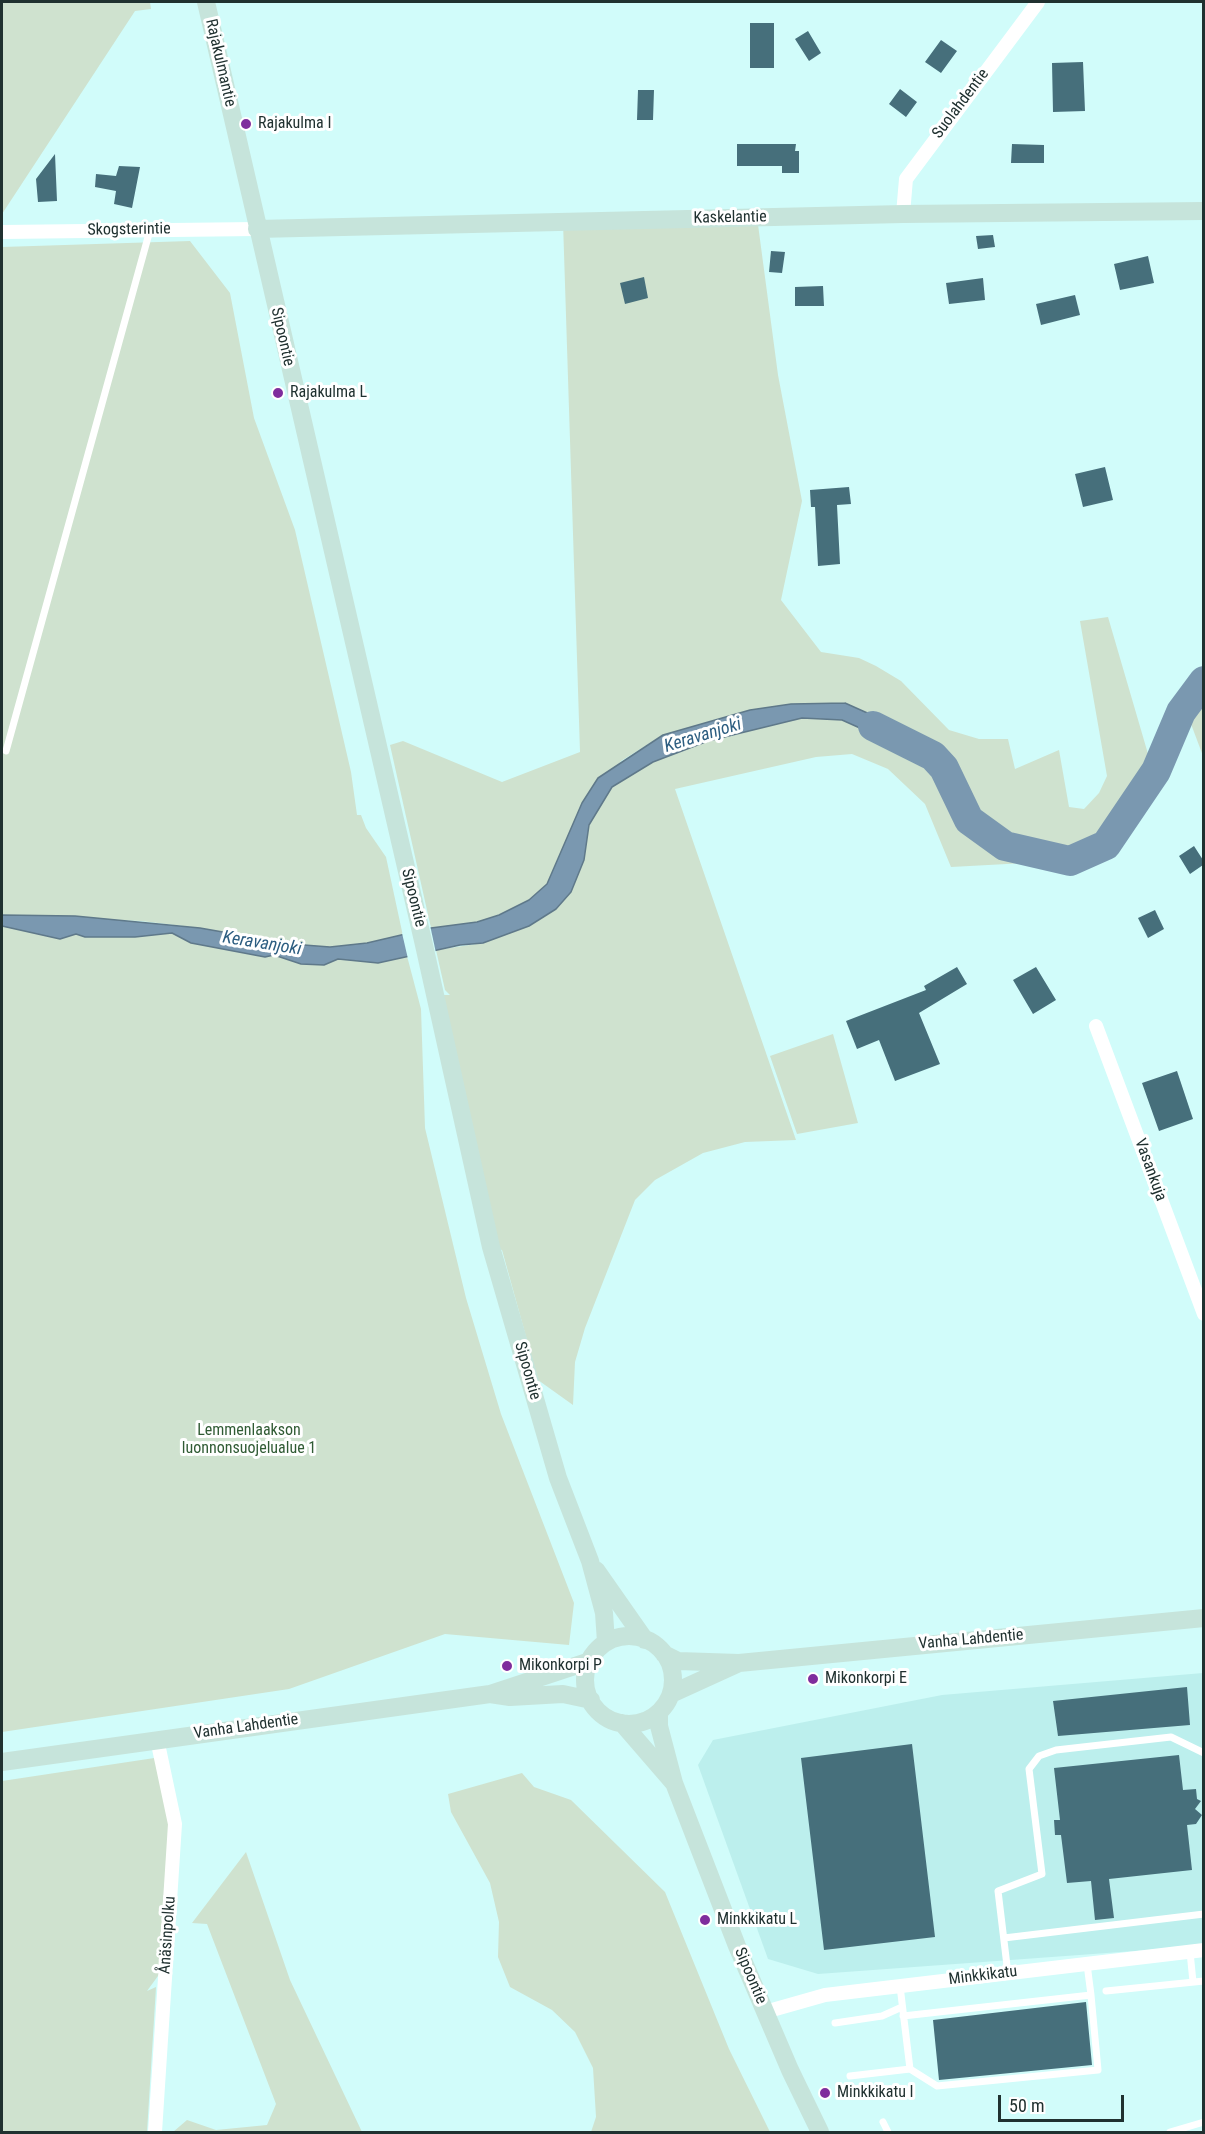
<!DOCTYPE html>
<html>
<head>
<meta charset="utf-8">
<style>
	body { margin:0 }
	#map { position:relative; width:1205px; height:2134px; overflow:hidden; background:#d1fcfa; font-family:"Roboto Condensed",sans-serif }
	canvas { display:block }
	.frame { position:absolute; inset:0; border:3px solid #203130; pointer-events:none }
	.scale { position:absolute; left:998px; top:2095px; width:126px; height:27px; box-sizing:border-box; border:3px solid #203130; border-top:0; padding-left:8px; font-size:18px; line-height:21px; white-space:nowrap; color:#203130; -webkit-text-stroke:4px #fff; paint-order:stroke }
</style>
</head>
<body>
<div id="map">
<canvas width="1205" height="2134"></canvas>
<div class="frame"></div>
<div class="scale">50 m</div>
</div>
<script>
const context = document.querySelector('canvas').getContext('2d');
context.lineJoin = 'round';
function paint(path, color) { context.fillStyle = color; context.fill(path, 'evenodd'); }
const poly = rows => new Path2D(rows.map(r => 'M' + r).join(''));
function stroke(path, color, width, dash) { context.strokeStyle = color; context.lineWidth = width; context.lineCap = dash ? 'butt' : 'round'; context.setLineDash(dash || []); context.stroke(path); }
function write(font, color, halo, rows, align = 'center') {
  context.font = font + ' "Roboto Condensed",sans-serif'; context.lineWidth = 6; context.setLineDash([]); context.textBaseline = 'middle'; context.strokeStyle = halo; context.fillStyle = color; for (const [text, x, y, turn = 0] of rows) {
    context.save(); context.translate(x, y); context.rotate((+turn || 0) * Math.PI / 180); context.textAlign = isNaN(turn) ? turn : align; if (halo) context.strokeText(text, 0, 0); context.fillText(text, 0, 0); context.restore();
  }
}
paint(poly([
	[1203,1673,1203,1946,818,1974,768,1959,698,1765,713,1740,942,1695]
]), '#bcefed');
paint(poly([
	[2,2,150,2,151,9,135,11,2,214],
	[757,217,778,375,802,501,781,600,821,652,859,658,876,666,901,681,949,730,979,739,1008,739,1015,769,1059,750,1069,807,1084,809,1099,793,1107,776,1080,621,1108,617,1153,771,1104,842,1071,857,1006,842,972,818,948,768,934,752,912,733,845,703,791,704,750,710,663,735,621,761,559,855,547,884,529,900,500,915,477,922,431,928,390,745,403,741,502,782,580,752,563,222],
	[190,241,230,293,254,418,295,530,351,772,357,815,361,815,366,828,386,857,403,936,367,943,328,947,291,944,200,928,141,921,2,915,2,247],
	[1203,692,1204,692,1203,756,1188,716],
	[802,718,842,720,871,733,889,746,908,750,932,759,967,823,1004,850,1044,862,951,867,925,804,888,769,852,754,816,757,675,789,796,1140,745,1142,703,1153,655,1180,635,1200,585,1328,575,1362,573,1405,538,1380,502,1250,491,1247,435,995,450,995,445,990,436,950,483,943,556,909,571,892,584,860,589,825,612,787,628,777,653,762,708,741],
	[2,926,60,939,76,934,85,937,135,937,172,933,191,943,265,957,274,955,301,964,324,965,338,959,378,963,407,956,421,1009,425,1128,466,1298,501,1414,574,1603,569,1645,445,1634,289,1689,2,1732],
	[833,1034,858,1123,797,1134,770,1056],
	[161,1757,170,1792,166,1965,147,1991,156,1987,147,2132,2,2132,2,1781],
	[522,1773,534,1787,571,1800,665,1892,729,2049,770,2132,591,2132,596,2117,593,2068,575,2032,552,2010,510,1987,498,1957,499,1922,490,1883,451,1812,448,1794],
	[246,1852,290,1980,362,2132,173,2132,187,2120,216,2130,267,2125,276,2104,207,1924,192,1923]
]), '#cfe2cf');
const water = poly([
	[845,703,912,733,908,750,889,746,871,733,842,720,802,718,708,741,653,762,612,787,589,825,584,860,571,892,556,909,529,926,483,943,460,945,378,963,338,959,324,965,301,964,274,955,265,957,191,943,172,933,135,937,85,937,76,934,60,939,2,926,2,915,75,916,200,928,291,944,330,947,367,943,431,928,477,922,499,915,529,900,547,884,582,803,598,778,663,735,750,710,791,704,845,703]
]);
paint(water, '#7a98b0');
stroke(water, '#5f798a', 1.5);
paint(poly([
	[430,925,436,953,408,959,402,933]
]), '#d1fcfa');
stroke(poly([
	[873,726,933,756,944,768,969,820,1005,846,1070,861,1106,845,1156,771,1181,712,1204,681]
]), '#7a98b0', 30);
paint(poly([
	[750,23,774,23,774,68,750,68],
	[808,31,821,53,809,61,795,39],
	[941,40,957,51,941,73,925,62],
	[1083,62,1085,111,1053,112,1052,63],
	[900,89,917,102,906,117,889,104],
	[638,90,654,90,653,120,637,120],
	[737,144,796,144,795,151,799,151,799,173,782,173,782,166,737,166],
	[1012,144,1044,145,1044,163,1011,163],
	[55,154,57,201,38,202,36,179],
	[119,166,140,167,132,208,114,204,116,191,95,187,96,174,116,176],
	[993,235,995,247,978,249,976,236],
	[771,251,785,252,782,273,769,272],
	[1148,256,1154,283,1120,290,1114,264],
	[644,277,648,298,625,304,620,283],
	[983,278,985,300,949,304,946,283],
	[823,286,824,306,795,306,795,287],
	[1075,295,1080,315,1041,325,1036,304],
	[1105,467,1113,500,1083,507,1075,474],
	[849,487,851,504,837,505,840,564,818,566,815,507,811,507,810,490],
	[1194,846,1203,860,1203,865,1190,874,1179,856],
	[1155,910,1164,929,1148,938,1138,918],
	[957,967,967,984,919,1013,940,1064,895,1081,879,1040,857,1049,846,1021,926,990,924,986],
	[1036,967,1056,1000,1033,1014,1013,980],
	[1177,1071,1193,1119,1159,1131,1142,1083],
	[1187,1687,1190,1725,1058,1736,1053,1701],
	[912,1744,935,1937,824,1950,801,1758],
	[1179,1755,1183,1790,1196,1789,1197,1799,1201,1801,1195,1809,1202,1815,1196,1824,1187,1825,1192,1870,1109,1879,1114,1918,1095,1920,1091,1881,1067,1883,1061,1835,1055,1835,1054,1820,1060,1820,1054,1768],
	[1086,2002,1092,2065,939,2080,933,2020]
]), '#466f7b');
stroke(poly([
	[6,751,150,230],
	[1004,1938,1204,1914],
	[1190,1952,1193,1982],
	[1008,1974,998,1891,1042,1874,1029,1769,1039,1756,1056,1750,1171,1737,1204,1753],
	[1106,1991,1204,1981],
	[903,2016,1091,1995,1087,1964],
	[835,2023,882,2016,902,2007],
	[910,2069,937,2086,1098,2070,1091,1995],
	[850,2076,910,2069,900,1986],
	[883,2122,888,2132],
	[1170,2132,1204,2122]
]), '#fff', 7);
stroke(poly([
	[903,214,906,179,1038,2],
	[2,232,257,229],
	[1096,1026,1204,1314],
	[765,2012,825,1995,1204,1950],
	[155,2132,175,1824,157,1739]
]), '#fff', 14);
stroke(poly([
	[206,2,424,945,491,1247,558,1478,590,1561,604,1613,606,1642],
	[257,229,903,214,1204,211],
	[596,1570,645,1640],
	'585 1680a44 44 0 1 1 88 0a44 44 0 1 1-88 0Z',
	[664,1654,678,1661,739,1663,1204,1618],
	[490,1694,510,1697,563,1694,591,1700],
	[671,1694,739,1663],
	[659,1712,659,1726,674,1783,737,1946,790,2070,820,2132],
	[622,1723,673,1782],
	[2,1762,490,1694,590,1661]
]), '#c6e4db', 18);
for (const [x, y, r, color] of [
	[246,124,6,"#7f2d9d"],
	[278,393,6,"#7f2d9d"],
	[507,1666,6,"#7f2d9d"],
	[813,1679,6,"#7f2d9d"],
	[705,1920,6,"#7f2d9d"],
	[825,2093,6,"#7f2d9d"]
]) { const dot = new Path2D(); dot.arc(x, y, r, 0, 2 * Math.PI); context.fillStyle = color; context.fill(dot); stroke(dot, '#fff', 2); }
write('16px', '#203130', '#fff', [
	["Rajakulmantie",220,63,77],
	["Suolahdentie",961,104,-53],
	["Kaskelantie",730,218,-1],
	["Skogsterintie",129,230,-1],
	["Sipoontie",282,337,77],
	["Sipoontie",413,898,76],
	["Vasankuja",1150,1170,70],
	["Sipoontie",527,1371,74],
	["Vanha Lahdentie",971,1640,-5],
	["Vanha Lahdentie",246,1727,-8],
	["Ånäsinpolku",168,1935,-86],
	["Sipoontie",750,1976,67],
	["Minkkikatu",983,1976,-7]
]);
write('16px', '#203130', '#fff', [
	["Rajakulma I",258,124],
	["Rajakulma L",290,393],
	["Mikonkorpi P",519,1666],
	["Mikonkorpi E",825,1679],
	["Minkkikatu L",717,1920],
	["Minkkikatu I",837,2093]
], 'left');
write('16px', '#305b34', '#fff', [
	["Lemmenlaakson",249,1431],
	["luonnonsuojelualue 1",249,1449]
]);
write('italic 18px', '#2c5d80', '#fff', [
	["Keravanjoki",703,736,-17],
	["Keravanjoki",262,944,9]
]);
</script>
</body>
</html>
